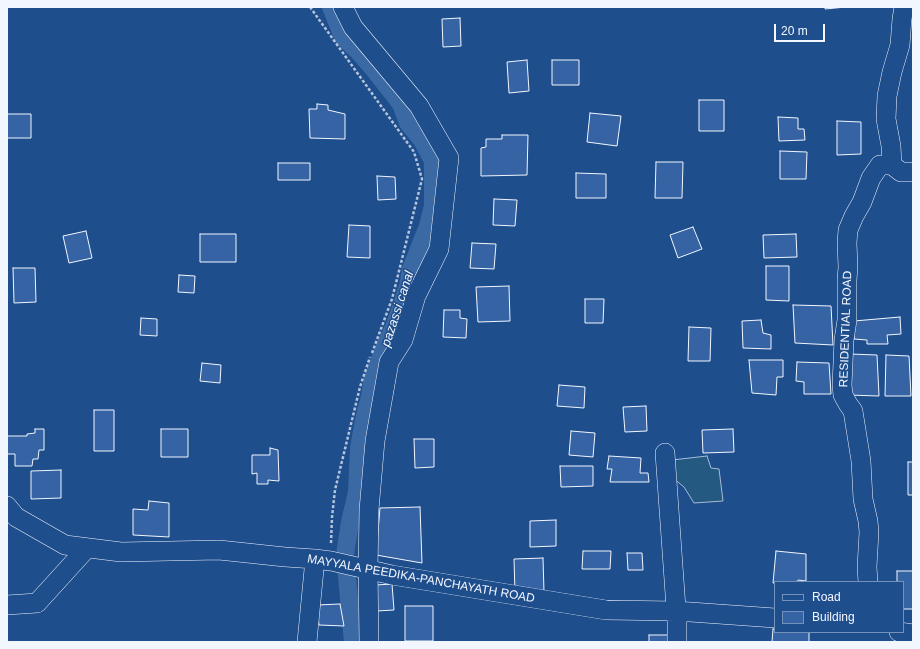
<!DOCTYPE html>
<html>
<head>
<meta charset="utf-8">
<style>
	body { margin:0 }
	#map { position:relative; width:920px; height:649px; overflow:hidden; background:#1f4e8c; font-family:Arial,sans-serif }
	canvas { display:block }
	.frame { position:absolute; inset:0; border:8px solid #f2f6ff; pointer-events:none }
	.legend { position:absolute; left:774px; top:581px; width:130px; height:52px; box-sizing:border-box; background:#1f4e8c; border:1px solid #7391ba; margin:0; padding:5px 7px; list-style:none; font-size:12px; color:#f2f6ff }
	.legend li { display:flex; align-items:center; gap:8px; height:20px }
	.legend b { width:20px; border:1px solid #7391ba }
	.scale { position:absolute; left:774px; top:24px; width:51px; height:18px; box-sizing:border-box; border:2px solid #f2f6ff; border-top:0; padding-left:5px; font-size:12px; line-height:14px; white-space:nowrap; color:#f2f6ff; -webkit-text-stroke:3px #1f4e8c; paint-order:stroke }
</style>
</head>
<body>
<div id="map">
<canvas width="920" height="649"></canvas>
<div class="frame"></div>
<ul class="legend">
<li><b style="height:5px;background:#1f4e8c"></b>Road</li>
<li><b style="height:11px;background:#3563a3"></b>Building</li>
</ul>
<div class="scale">20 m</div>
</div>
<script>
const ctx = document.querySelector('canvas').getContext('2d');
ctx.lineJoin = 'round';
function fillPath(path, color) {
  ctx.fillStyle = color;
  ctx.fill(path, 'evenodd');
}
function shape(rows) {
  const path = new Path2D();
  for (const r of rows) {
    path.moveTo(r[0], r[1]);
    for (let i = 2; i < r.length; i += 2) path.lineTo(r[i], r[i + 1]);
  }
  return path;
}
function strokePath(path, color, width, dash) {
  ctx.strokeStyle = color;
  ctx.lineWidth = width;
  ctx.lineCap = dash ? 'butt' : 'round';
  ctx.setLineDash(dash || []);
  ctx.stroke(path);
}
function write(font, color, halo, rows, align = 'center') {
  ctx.font = font + ' Arial,sans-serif';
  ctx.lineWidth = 3;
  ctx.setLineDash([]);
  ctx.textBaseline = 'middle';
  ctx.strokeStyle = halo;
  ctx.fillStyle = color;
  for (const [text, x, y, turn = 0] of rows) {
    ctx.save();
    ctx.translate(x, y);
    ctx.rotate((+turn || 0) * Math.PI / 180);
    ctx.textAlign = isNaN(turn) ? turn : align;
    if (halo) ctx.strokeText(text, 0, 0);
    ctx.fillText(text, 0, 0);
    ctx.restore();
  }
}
const green = shape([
	[707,456,711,468,719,469,723,501,694,503,684,487,667,473,672,460,707,456]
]);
fillPath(green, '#245a82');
strokePath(green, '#a8bbd7', 1);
strokePath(shape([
	[331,7,343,37,359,52,372,67,401,104,408,123,422,140,433,161,433,206,428,226,411,269,408,287,395,325,386,344,373,378,370,397,366,411,362,431,359,448,357,492,350,522,345,555,353,642]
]), '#3b69a3', 18);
const building = shape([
	[825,7,846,7,825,9,825,7],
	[460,18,461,46,443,47,442,19,460,18],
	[527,60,529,91,509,93,507,62,527,60],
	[552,60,579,60,579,85,552,85,552,60],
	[699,100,724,100,724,131,699,131,699,100],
	[317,104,328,105,328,110,345,114,345,139,310,138,309,109,317,109,317,104],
	[590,113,621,116,617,146,587,142,590,113],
	[7,114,31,114,31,138,7,138,7,114],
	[778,117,798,118,798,129,804,129,805,140,779,141,778,117],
	[837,121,861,122,861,154,837,155,837,121],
	[502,135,528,135,527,175,481,176,481,148,486,147,486,139,502,139,502,135],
	[780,151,807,152,806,179,780,179,780,151],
	[656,162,683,162,682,198,655,198,656,162],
	[278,163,310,163,310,180,278,180,278,163],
	[576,173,606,174,606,198,576,198,576,173],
	[377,176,395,177,396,199,378,200,377,176],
	[494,199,517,200,515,226,493,225,494,199],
	[349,225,370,226,370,258,347,257,349,225],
	[693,227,702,249,678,258,670,235,693,227],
	[86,231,92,258,69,263,63,236,86,231],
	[200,234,236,234,236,262,200,262,200,234],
	[796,234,797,257,764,258,763,235,796,234],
	[472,243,496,244,494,269,470,268,472,243],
	[766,266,789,266,789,301,766,300,766,266],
	[13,268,35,268,36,302,14,303,13,268],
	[179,275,195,276,194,293,178,292,179,275],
	[509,286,510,321,478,322,476,287,509,286],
	[585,299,604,299,603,323,585,323,585,299],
	[793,305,831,306,833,345,795,343,793,305],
	[444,310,460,310,460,318,467,319,466,338,443,337,444,310],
	[900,317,901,334,887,335,888,344,867,344,867,340,854,339,854,321,900,317],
	[141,318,157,319,157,336,140,335,141,318],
	[761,320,763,333,771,335,771,349,743,348,742,321,761,320],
	[689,327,711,328,710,361,688,361,689,327],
	[850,354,877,355,879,396,848,395,850,354],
	[886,355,909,356,911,396,885,396,886,355],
	[749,360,783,360,783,377,777,377,776,395,752,393,749,360],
	[797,362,829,363,831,394,804,394,804,382,796,381,797,362],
	[202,363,221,365,220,383,200,381,202,363],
	[559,385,585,387,584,408,557,406,559,385],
	[646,406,647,431,625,432,623,407,646,406],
	[94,410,114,410,114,451,94,451,94,410],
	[35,429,44,429,44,450,39,450,38,459,33,459,32,466,15,466,15,454,7,454,7,436,27,436,27,434,35,433,35,429],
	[161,429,188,429,188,457,161,457,161,429],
	[733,429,734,452,703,453,702,430,733,429],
	[571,431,595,433,593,457,569,455,571,431],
	[414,439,434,439,434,467,415,468,414,439],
	[270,448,278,450,279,481,268,480,268,484,257,484,257,473,252,474,252,455,270,455,270,448],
	[609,456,641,458,640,473,648,473,649,482,610,482,612,469,607,469,609,456],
	[908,462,913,462,913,495,908,495,908,462],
	[560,466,593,466,593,486,561,487,560,466],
	[61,470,61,498,31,499,31,471,61,470],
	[149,501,169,503,169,537,133,535,133,509,148,510,149,501],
	[420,507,422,563,376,555,380,508,420,507],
	[556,520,556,546,530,547,530,521,556,520],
	[583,551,611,551,610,569,582,569,583,551],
	[776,551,806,554,806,581,798,580,797,582,775,582,775,583,773,583,776,551],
	[627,553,642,553,643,570,628,570,627,553],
	[543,558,544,592,515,593,514,559,543,558],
	[897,571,913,571,913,609,903,609,903,582,897,582,897,571],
	[392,584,394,610,377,611,376,585,392,584],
	[340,604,344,626,319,625,317,605,340,604],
	[405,606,433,606,433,641,405,641,405,606],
	[773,629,775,629,775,632,809,632,809,642,772,642,773,629],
	[649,635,668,635,668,642,649,642,649,635]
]);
fillPath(building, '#3563a3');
strokePath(building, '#f2f6ff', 1);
const minor = shape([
	[343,7,353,27,419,106,449,158,439,249,416,296,403,340,389,362,375,441,369,510,368,570,369,642],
	[904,7,902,19,900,45,892,72,887,96,886,119,891,146,892,165,901,172,913,172],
	[665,453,677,622,677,642],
	[7,506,16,517,65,545,121,552,219,550,285,557,315,559,331,561,392,575,606,610,676,611,775,618],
	[868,582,867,567,869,532,868,521,863,499,861,461,853,411,848,404,843,395,842,385,844,340,847,320,847,280,848,267,847,243,848,230,854,216,862,202,871,178,880,165,892,165],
	[7,605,37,603,87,548],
	[899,632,913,634],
	[307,642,315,559]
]);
strokePath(minor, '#f2f6ff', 20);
strokePath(shape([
	[310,7,414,152,422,179,392,299,372,353],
	[331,543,332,517,335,490,360,387,370,357]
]), '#b3c4dc', 2.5, [3, 2]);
strokePath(minor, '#1f4e8c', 19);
write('12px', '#f2f6ff', '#1f4e8c', [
	["RESIDENTIAL ROAD",846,329,-88],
	["MAYYALA PEEDIKA-PANCHAYATH ROAD",421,579,10]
]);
write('italic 13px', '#f2f6ff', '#1f4e8c', [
	["pazassi canal",398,309,-72]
]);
</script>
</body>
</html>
